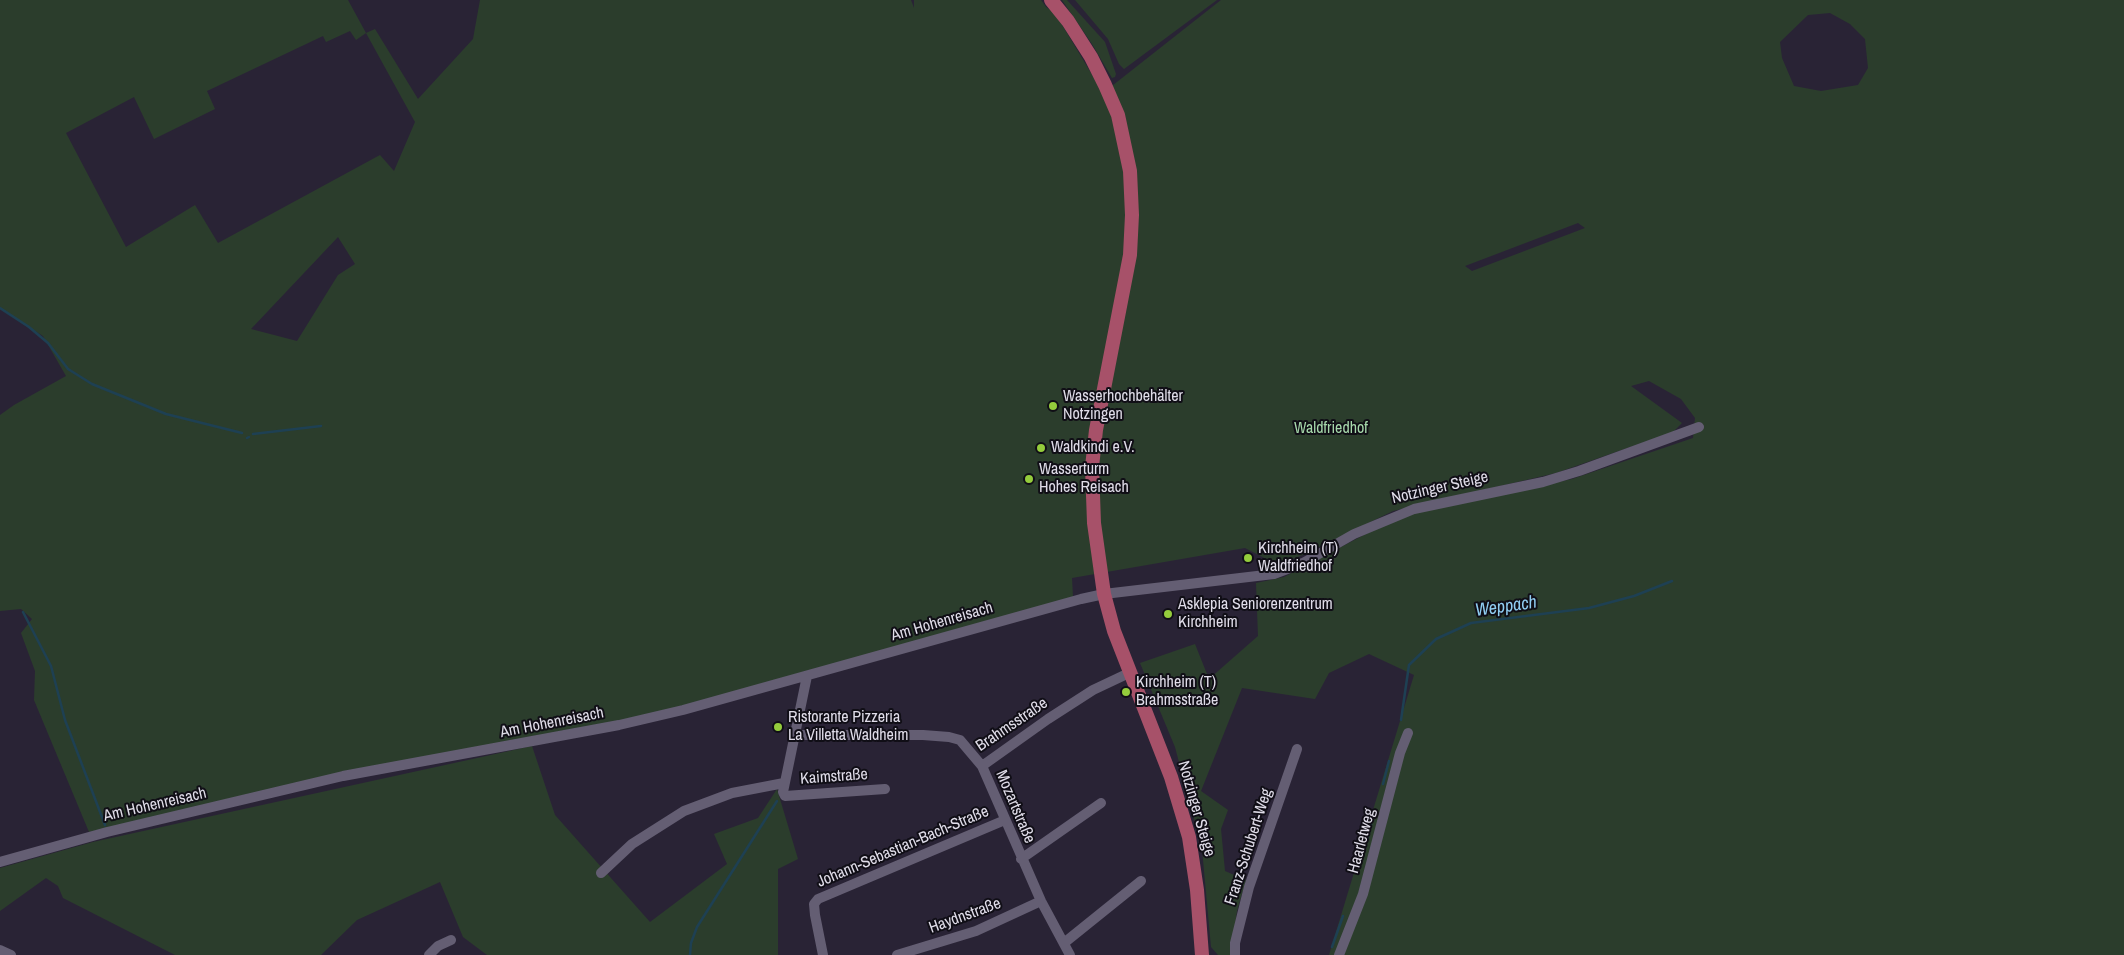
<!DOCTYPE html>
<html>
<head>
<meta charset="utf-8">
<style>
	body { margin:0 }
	canvas { display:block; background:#292335 }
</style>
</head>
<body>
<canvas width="2124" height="955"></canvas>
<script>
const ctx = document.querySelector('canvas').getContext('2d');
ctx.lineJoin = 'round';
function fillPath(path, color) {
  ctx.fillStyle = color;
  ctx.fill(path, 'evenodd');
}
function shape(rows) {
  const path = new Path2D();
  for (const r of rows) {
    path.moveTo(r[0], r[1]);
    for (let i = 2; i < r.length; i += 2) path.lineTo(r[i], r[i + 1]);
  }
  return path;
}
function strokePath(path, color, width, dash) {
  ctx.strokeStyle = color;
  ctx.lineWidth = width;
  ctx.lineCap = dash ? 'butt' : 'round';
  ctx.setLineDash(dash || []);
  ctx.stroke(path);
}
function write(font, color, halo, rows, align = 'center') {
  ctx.font = font + ' "Archivo Narrow",sans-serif';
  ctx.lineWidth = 4;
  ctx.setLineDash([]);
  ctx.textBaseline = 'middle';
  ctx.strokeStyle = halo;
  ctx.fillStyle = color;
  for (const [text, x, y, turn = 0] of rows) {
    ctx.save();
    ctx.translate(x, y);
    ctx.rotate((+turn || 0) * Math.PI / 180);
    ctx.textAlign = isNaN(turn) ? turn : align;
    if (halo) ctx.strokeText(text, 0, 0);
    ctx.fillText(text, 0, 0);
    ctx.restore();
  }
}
fillPath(shape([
	[0,0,348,0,366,33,375,29,418,99,473,39,480,0,911,0,914,8,914,0,1041,0,1046,7,1055,13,1103,93,1221,0,2124,0,2124,955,1329,955,1414,675,1369,654,1329,673,1315,699,1242,688,1201,791,1228,810,1221,829,1225,871,1246,880,1237,911,1231,955,1218,955,1211,947,1202,849,1175,747,1140,663,1195,644,1209,679,1258,636,1256,583,1284,577,1400,516,1572,479,1693,438,1695,418,1681,399,1649,381,1631,386,1682,423,1673,432,1556,473,1393,511,1305,554,1278,565,1245,548,1072,578,1073,597,685,709,89,832,34,700,35,671,21,633,32,619,21,609,0,611,0,415,14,405,66,376,43,336,0,309],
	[1830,13,1850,24,1865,39,1868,68,1858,85,1821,91,1794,86,1782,58,1780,42,1808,15],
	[350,31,356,40,366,33,415,122,394,171,380,155,218,243,195,205,126,247,66,133,134,97,154,139,215,109,207,91,323,36,326,42],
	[1578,223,1585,228,1472,271,1465,266],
	[338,237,355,264,338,275,297,341,251,329],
	[1062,0,1067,0,1105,42,1116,74,1115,77,1112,78,1092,44],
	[1075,0,1217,0,1124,69,1119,64,1108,39],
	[532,746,555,815,650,922,727,864,714,834,758,818,777,789,798,859,778,869,778,955,487,955,463,937,440,882,357,920,321,955,175,955,63,898,58,886,46,878,0,911,0,868,93,842]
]), '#2b3d2c');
strokePath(shape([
	[0,308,29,327,48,343,68,369,92,384,166,414,242,433],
	[253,434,321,426],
	[247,438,249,437],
	[23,612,51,666,65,720,105,825],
	[1401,720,1409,665,1436,639,1471,623,1589,608,1634,596,1672,581],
	[1383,784,1389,761],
	[1367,839,1371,825],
	[1332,947,1343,916],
	[690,955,691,943,697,927,777,801]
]), '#1e4053', 2.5);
strokePath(shape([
	[807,676,783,792,785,796,885,789],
	[794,735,923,735,949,737,960,740,982,766,1048,719,1093,690,1129,673],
	[982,766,1041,901,1070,955],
	[1021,859,1101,803],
	[0,862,107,832,343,776,619,725,683,710,1081,599,1104,594,1274,574,1303,563,1354,534,1414,509,1543,482,1579,471,1699,427],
	[601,873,632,844,684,811,732,793,784,783],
	[1064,943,1141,881],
	[0,950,11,955],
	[429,955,438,946,451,940],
	[823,955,815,915,814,904,818,899,1005,820],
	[897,955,976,931,1041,901],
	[1235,955,1235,943,1249,887,1297,749],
	[1339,955,1363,894,1400,753,1408,733]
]), '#645e73', 10);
strokePath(shape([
	[1051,0,1068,21,1091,57,1105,85,1118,115,1130,171,1132,215,1130,255,1096,430,1092,467,1094,523,1104,594,1114,631,1171,777,1189,837,1197,890,1202,955]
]), '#a75169', 14);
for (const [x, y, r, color] of [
	[1053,406,5,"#94cc3c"],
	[1041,448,5,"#94cc3c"],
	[1029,479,5,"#94cc3c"],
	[1248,558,5,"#94cc3c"],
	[1168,614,5,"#94cc3c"],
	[1126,692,5,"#94cc3c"],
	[778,727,5,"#94cc3c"]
]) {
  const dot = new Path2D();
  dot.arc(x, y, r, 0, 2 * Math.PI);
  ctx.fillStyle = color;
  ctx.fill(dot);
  strokePath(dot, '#100e16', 2);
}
write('16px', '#e0dde9', '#100e16', [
	["Wasserhochbehälter",1063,397],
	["Notzingen",1063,415],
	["Waldkindi e.V.",1051,448],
	["Wasserturm",1039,470],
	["Hohes Reisach",1039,488],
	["Kirchheim (T)",1258,549],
	["Waldfriedhof",1258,567],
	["Asklepia Seniorenzentrum",1178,605],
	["Kirchheim",1178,623],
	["Kirchheim (T)",1136,683],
	["Brahmsstraße",1136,701],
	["Ristorante Pizzeria",788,718],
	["La Villetta Waldheim",788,736]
], 'left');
write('16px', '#a6d8ab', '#100e16', [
	["Waldfriedhof",1331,429]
]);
write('16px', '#e0dde9', '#100e16', [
	["Notzinger Steige",1440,488,-13],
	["Am Hohenreisach",942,622,-16],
	["Am Hohenreisach",552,723,-11],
	["Brahmsstraße",1012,725,-34],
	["Kaimstraße",834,777,-4],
	["Am Hohenreisach",155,805,-13],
	["Mozartstraße",1015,807,67],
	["Notzinger Steige",1196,809,74],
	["Haarletweg",1362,841,-75],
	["Johann-Sebastian-Bach-Straße",903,847,-23],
	["Franz-Schubert-Weg",1249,847,-72],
	["Haydnstraße",965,916,-20]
]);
write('italic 18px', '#90cdf2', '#100e16', [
	["Weppach",1506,607,-8]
]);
</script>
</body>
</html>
